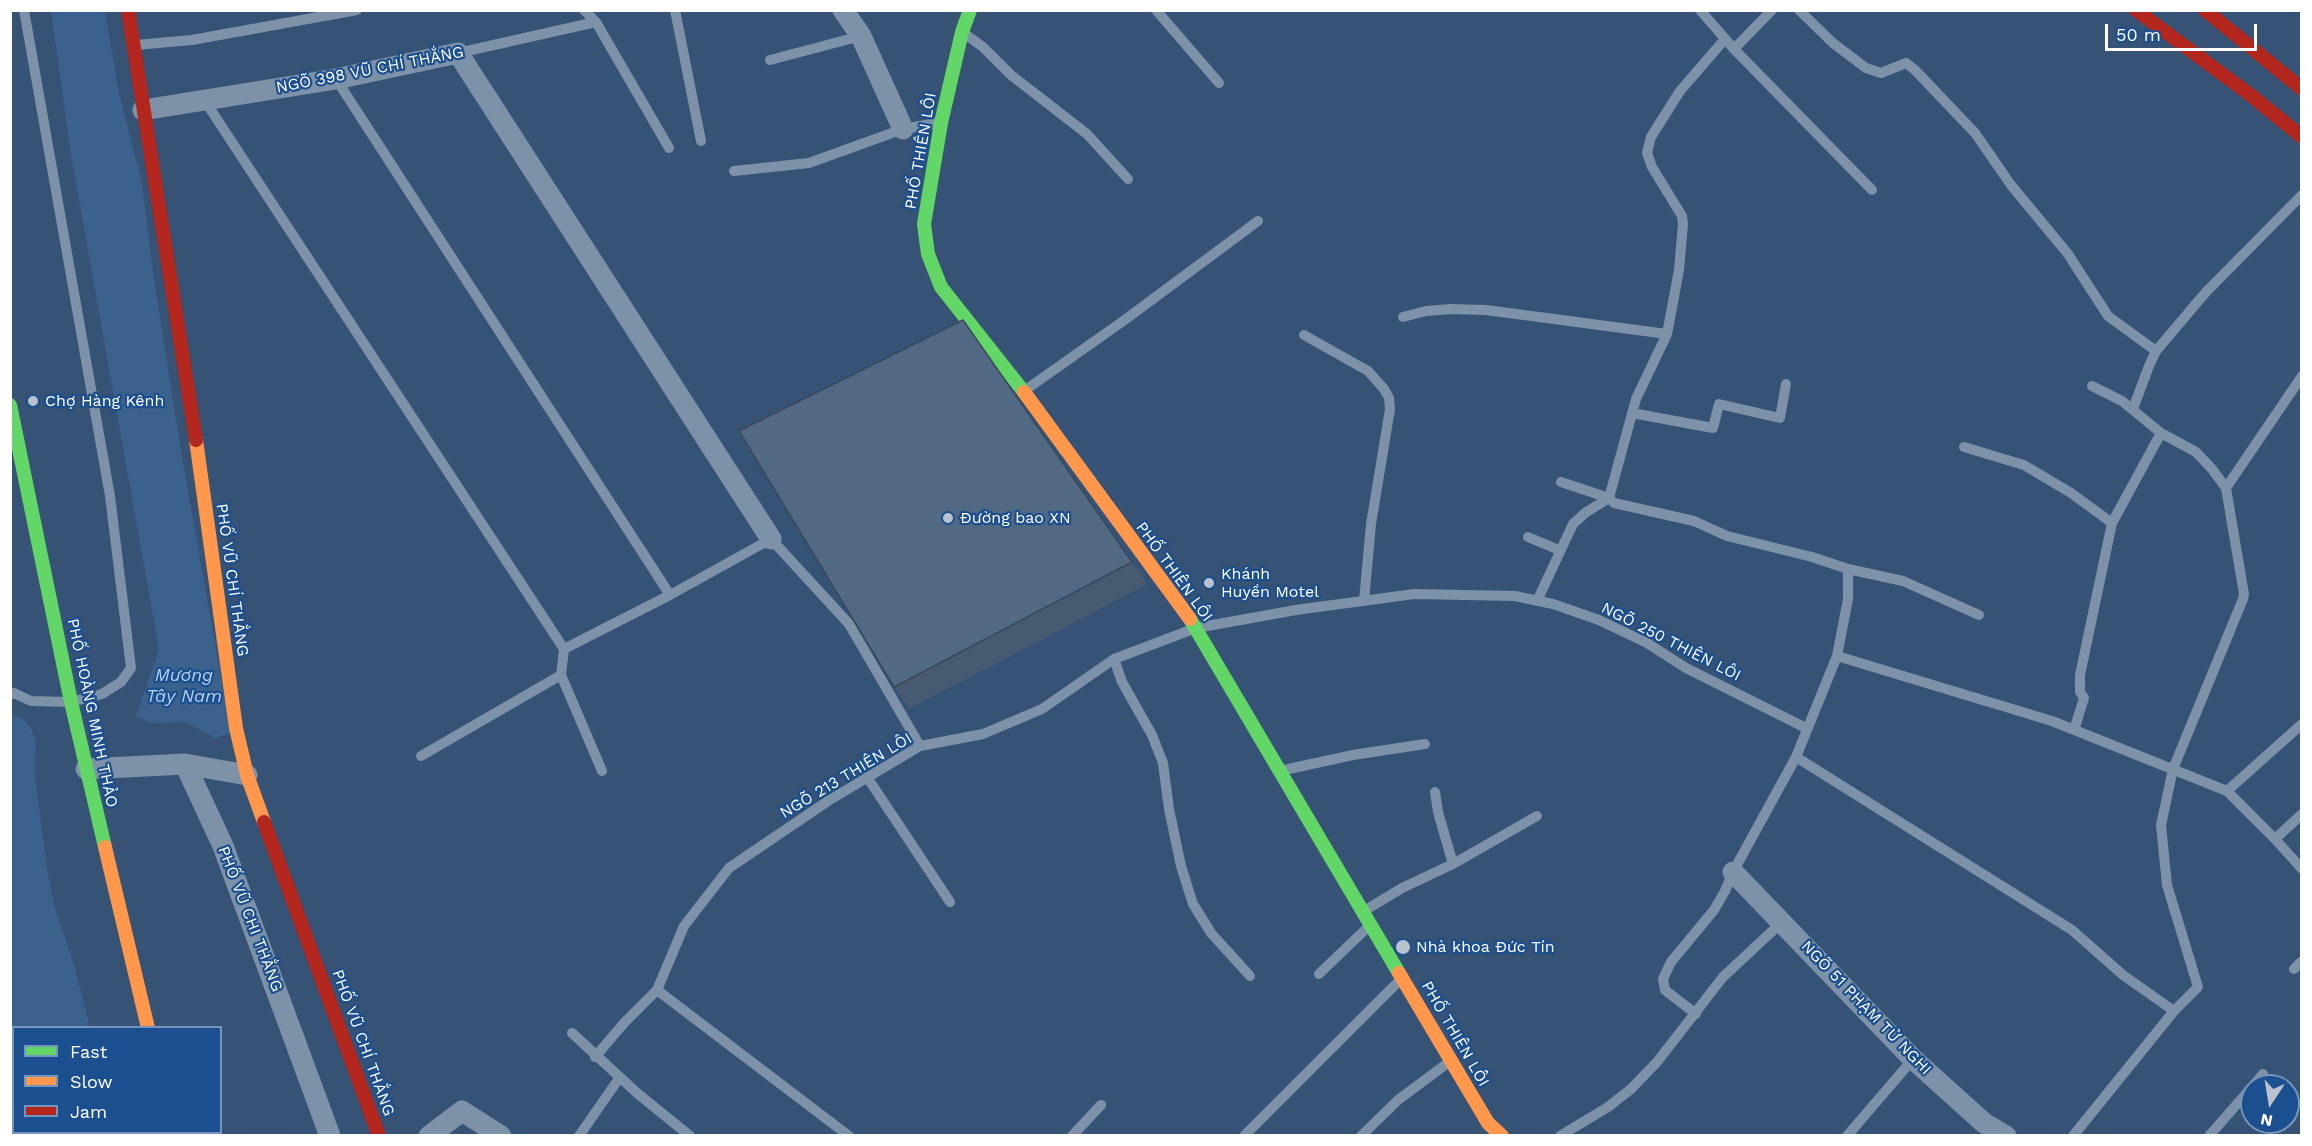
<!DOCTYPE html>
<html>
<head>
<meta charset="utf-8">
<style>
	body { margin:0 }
	#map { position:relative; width:2312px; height:1146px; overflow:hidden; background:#365274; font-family:"Work Sans",sans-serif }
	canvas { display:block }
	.frame { position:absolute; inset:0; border:12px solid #fff; pointer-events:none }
	.legend { position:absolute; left:12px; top:1026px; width:210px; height:108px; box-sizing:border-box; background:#1b4f8f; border:2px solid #7695bc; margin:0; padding:8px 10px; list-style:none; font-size:18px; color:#fff }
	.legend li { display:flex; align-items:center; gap:12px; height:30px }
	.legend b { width:30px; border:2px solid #7695bc }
	.north { position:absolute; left:2240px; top:1074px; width:60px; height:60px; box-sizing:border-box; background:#1b4f8f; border:2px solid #7695bc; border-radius:50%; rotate:192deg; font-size:16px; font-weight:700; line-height:24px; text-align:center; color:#fff }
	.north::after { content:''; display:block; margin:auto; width:21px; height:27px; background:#b9c2ce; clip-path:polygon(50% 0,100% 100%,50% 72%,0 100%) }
	.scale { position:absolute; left:2105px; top:24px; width:152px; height:27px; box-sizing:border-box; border:3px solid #fff; border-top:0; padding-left:8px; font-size:18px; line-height:21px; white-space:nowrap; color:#fff; -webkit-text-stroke:4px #1b4f8f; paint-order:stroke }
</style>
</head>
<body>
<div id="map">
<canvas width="2312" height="1146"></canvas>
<div class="frame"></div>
<ul class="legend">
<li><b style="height:8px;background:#63d668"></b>Fast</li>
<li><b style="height:8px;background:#ff974d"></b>Slow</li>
<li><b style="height:8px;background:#b3261e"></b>Jam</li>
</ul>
<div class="north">N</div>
<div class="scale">50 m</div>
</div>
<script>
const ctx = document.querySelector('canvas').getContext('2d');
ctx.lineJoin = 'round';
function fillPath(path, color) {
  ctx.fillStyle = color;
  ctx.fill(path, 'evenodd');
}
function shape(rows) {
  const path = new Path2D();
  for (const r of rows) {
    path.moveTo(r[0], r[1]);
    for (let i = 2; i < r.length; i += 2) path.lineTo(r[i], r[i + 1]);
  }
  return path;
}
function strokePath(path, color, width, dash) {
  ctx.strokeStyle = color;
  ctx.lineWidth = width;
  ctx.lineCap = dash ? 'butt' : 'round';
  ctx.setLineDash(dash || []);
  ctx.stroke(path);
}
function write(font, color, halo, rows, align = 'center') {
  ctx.font = font + ' "Work Sans",sans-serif';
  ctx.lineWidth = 4.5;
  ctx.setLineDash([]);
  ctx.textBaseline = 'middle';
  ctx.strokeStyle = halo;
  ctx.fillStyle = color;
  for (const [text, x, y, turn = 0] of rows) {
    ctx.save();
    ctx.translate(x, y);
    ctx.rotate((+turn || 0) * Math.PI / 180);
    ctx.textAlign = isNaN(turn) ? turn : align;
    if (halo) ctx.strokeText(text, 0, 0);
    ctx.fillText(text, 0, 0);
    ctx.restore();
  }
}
fillPath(shape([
	[51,11,105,11,119,93,142,183,154,279,183,463,231,733,215,738,186,722,151,723,136,716,159,650,70,149],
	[11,715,22,718,31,728,36,743,35,777,48,874,55,909,72,958,90,1027,14,1028,14,1132,120,1132,120,1135,11,1135]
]), '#3b618d');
strokePath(shape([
	[584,10,596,22,669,148],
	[675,10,701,141],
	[1156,10,1219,83],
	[1700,10,1734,49,1872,190],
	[1799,10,1833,43,1866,68,1881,73,1906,63,1915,70,1975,133,2011,185,2068,254,2108,316,2156,351],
	[965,34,983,47,1011,75,1087,134,1128,179],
	[1725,39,1680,91,1651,137,1647,153,1652,167,1682,216,1683,224,1679,270,1667,334,1636,399,1609,498,1614,503,1694,521,1727,536,1812,557,1848,569,1848,599,1837,656],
	[136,45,192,40,357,10],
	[1734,49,1772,10],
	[458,53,596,22],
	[770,60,861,36],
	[336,79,670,595],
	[205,101,564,649,561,675,602,771],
	[734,171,809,163,903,129,937,123],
	[1403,317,1426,311,1450,309,1486,310,1667,334],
	[1304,335,1368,371,1384,389,1389,398,1390,409,1371,524,1364,601],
	[1024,391,1126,319,1258,221],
	[2133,409,2149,366,2156,351,2206,292,2302,195],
	[1632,413,1713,428,1719,404,1780,418,1786,384],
	[1964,447,2024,465,2071,493,2112,523],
	[1561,482,1609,498],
	[2226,488,2302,376],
	[1528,537,1559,550],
	[1848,569,1903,581,1979,615],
	[1537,601,1573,524,1585,513,1609,498],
	[564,649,670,595,771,539,849,624,920,746],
	[1114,659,1122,682,1152,735,1163,763,1169,809,1181,866,1193,904,1211,933,1250,976],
	[10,695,14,693,31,701,71,702,102,694,121,682,131,668,110,496,24,10],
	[2074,730,2084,698,2080,692,2080,675,2112,523,2161,433],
	[421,756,561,675],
	[1796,757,2072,930,2123,975,2174,1011],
	[1284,770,1353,755,1425,744],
	[867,777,950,902],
	[2227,791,2302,724],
	[1435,792,1438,812,1453,864],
	[2275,839,2302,869],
	[1364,911,1402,888,1453,864,1537,816],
	[2294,969,2302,961],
	[1319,974,1369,926],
	[657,990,849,1136],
	[1696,1014,1665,990,1663,979,1671,962,1714,910,1725,891,1733,872,1796,757,1837,656,2052,721,2227,791,2275,839,2302,814],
	[572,1033,637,1093,690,1136],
	[595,1057,624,1023,657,990,684,926,729,868,828,801,920,746,983,734,1042,709,1114,659,1196,628,1296,610,1414,594,1515,596,1553,604,1599,620,1647,643,1686,668,1806,728],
	[2253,1086,2263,1074],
	[579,1136,620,1077],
	[1072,1136,1101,1105],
	[1244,1136,1401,979],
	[1361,1136,1398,1100,1449,1062],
	[1560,1136,1608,1107,1631,1089,1657,1062,1723,977,1782,922],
	[1847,1136,1913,1059],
	[2073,1136,2174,1011,2198,987,2167,885,2161,825,2173,769,2243,599,2244,594,2226,488,2212,469,2196,452,2161,433,2122,401,2092,386],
	[2209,1136,2252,1087]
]), '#7d92a8', 10);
strokePath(shape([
	[843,10,861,36,903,129],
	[143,110,336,79,458,53,771,539],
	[185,764,223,846,330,1136],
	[86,769,185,764,247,775],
	[1733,872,1913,1059,1984,1123,2006,1136],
	[132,1134,133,1136],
	[429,1136,462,1111,501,1136]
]), '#7d92a8', 21);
strokePath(shape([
	[970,10,962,32,941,123,924,224,928,254,941,287,1024,392],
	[10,405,71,702,105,847],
	[1190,619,1399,973],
	[173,1132,174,1136]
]), '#63d668', 14);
strokePath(shape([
	[1024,392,1190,619],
	[196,440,236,728,247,775,264,822],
	[105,847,148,1028],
	[1399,973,1488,1123,1502,1136]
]), '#ff974d', 14);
strokePath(shape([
	[128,10,196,440],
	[2136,10,2253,97,2302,137],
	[2205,10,2302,89],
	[264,822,379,1136]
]), '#b3261e', 14);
fillPath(shape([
	[963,320,1148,584,909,709,894,687]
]), '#475a72');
const building = shape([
	[963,320,1132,562,894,687,739,431,963,320]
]);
fillPath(building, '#526984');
strokePath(building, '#394a5c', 1.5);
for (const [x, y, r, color] of [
	[33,401,6,"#b9c2ce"],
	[948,518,6,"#b9c2ce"],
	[1209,583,6,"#b9c2ce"],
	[1403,947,8,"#b9c2ce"]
]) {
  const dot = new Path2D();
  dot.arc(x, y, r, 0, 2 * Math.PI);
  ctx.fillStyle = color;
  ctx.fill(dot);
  strokePath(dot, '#1b4f8f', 2);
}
write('16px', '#fff', '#1b4f8f', [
	["NGÕ 398 VŨ CHÍ THẮNG",370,70,-11],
	["PHỐ THIÊN LÔI",921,151,-80],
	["PHỐ THIÊN LÔI",1174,572,54],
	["PHỐ VŨ CHÍ THẮNG",232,580,82],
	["NGÕ 250 THIÊN LÔI",1671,642,27],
	["PHỐ HOÀNG MINH THẢO",92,713,78],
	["NGÕ 213 THIÊN LÔI",846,776,-31],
	["PHỐ VŨ CHI THẮNG",250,919,69],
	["NGÕ 51 PHẠM TỬ NGHI",1866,1008,46],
	["PHỐ THIÊN LÔI",1455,1034,60],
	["PHỐ VŨ CHÍ THẮNG",363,1043,70]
]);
write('16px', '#fff', '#1b4f8f', [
	["Chợ Hàng Kênh",45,401],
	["Đường bao XN",960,518],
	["Khánh",1221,574],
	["Huyền Motel",1221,592],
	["Nhà khoa Đức Tín",1416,947]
], 'left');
write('italic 18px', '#b5d3f5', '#1b4f8f', [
	["Mương",184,676],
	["Tây Nam",184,697]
]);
</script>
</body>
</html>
